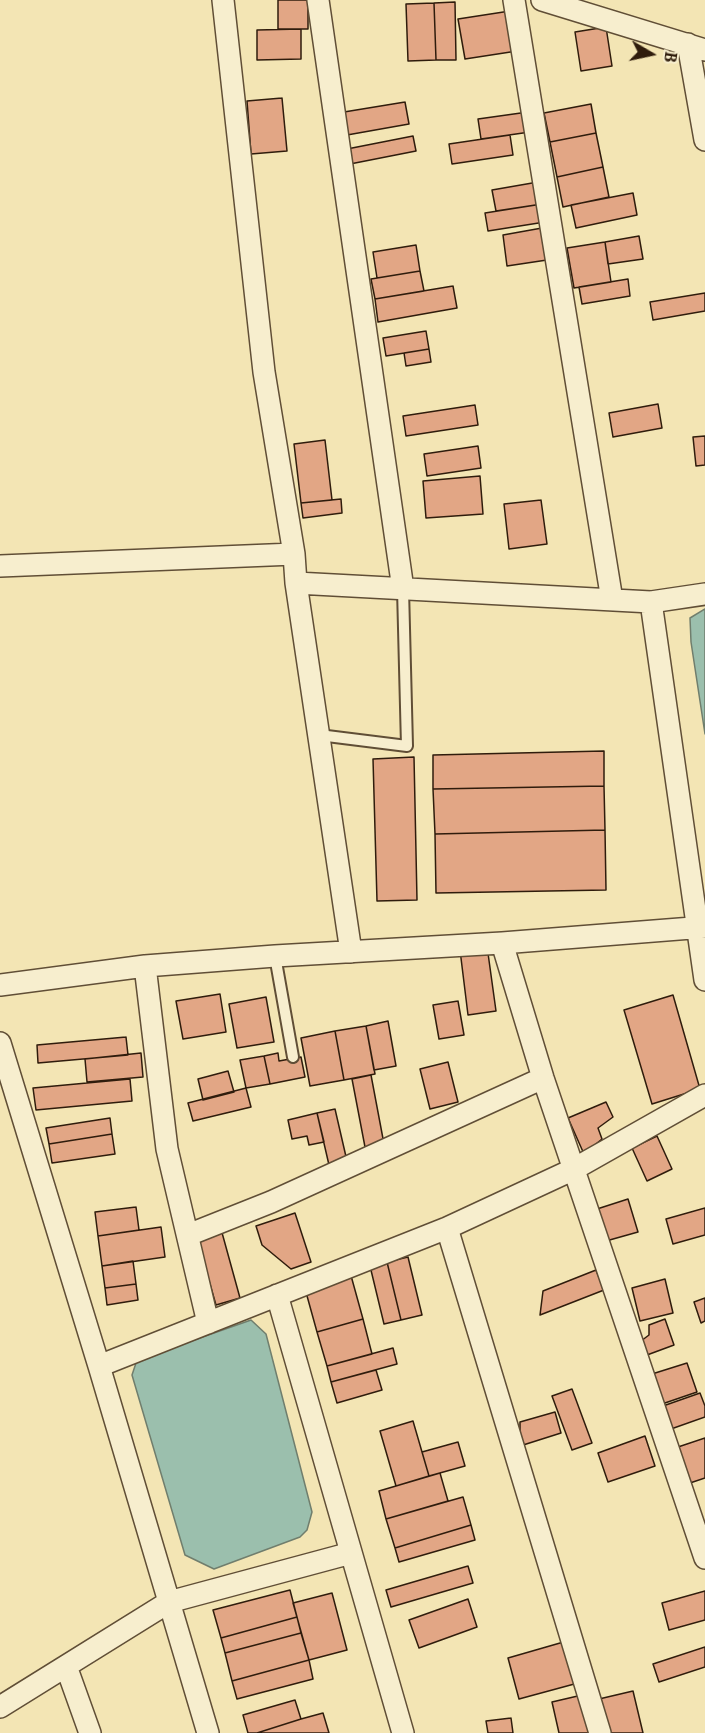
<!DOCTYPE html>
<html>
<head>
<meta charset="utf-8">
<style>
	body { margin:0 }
	#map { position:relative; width:705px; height:1733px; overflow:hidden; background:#f3e5b4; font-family:Vollkorn,serif }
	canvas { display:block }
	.north { position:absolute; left:621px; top:24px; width:60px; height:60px; -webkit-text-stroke:4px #f7eece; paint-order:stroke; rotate:99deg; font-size:16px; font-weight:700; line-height:24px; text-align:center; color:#2f1c0c }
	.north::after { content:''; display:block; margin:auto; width:21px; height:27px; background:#2f1c0c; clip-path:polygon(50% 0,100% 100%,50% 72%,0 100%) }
</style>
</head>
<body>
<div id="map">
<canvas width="705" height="1733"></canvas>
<div class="north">B</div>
</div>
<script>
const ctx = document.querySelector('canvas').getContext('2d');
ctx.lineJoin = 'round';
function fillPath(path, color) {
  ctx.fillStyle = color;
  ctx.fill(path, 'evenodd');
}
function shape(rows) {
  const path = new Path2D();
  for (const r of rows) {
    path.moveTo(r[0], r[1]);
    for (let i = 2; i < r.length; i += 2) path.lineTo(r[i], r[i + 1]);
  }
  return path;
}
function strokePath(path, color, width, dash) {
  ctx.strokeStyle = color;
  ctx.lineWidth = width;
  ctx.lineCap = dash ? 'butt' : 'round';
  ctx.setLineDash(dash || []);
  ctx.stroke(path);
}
const water = shape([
	[705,609,705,734,691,642,690,618,705,609],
	[251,1320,266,1334,312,1512,307,1530,300,1537,214,1569,185,1555,132,1375,137,1360,251,1320]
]);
fillPath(water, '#9bbfad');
strokePath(water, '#707e6d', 1.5);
const building = shape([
	[278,0,308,0,308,29,278,29,278,0],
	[455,2,456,60,436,60,434,3,455,2],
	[434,3,436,60,408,61,406,4,434,3],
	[510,11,517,51,465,59,458,19,510,11],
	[606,27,612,66,581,71,575,32,606,27],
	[301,29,301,59,257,60,257,30,301,29],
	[282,98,287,151,251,154,247,101,282,98],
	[405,102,409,124,347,135,344,112,405,102],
	[591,104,596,133,550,142,544,113,591,104],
	[528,112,530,132,481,139,478,119,528,112],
	[596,133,603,167,557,177,550,142,596,133],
	[510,135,513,155,452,164,449,144,510,135],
	[413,136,416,151,350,164,347,149,413,136],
	[603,167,609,197,563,207,557,177,603,167],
	[538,182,542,204,496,211,492,190,538,182],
	[633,193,637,215,576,228,571,205,633,193],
	[542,204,545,222,488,231,485,213,542,204],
	[542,228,547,260,507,266,503,235,542,228],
	[639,236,643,259,608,264,605,242,639,236],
	[605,242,611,282,574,288,567,248,605,242],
	[416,245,420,271,377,278,373,252,416,245],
	[420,271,424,291,375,299,371,279,420,271],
	[628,279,630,296,582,304,579,287,628,279],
	[453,286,457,308,378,322,375,299,453,286],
	[705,293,705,311,653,320,650,302,705,293],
	[426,331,429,349,386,356,383,338,426,331],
	[429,349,431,362,406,366,404,353,429,349],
	[658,404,662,428,613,437,609,413,658,404],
	[475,405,478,425,406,436,403,416,475,405],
	[705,436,705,465,696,466,693,437,705,436],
	[325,440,332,500,301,503,294,444,325,440],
	[478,446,481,468,427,476,424,454,478,446],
	[480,476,483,514,426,518,423,481,480,476],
	[341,499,342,513,303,518,301,503,341,499],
	[541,500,547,544,509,549,504,504,541,500],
	[604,751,604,786,433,789,433,755,604,751],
	[414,757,417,900,377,901,373,759,414,757],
	[604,786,605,830,435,834,433,789,604,786],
	[605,830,606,890,436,893,435,834,605,830],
	[487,946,496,1011,468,1015,460,950,487,946],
	[220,994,226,1032,183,1039,176,1001,220,994],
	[673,995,700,1089,652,1104,624,1010,673,995],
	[266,997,274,1042,237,1048,229,1004,266,997],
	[458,1001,464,1035,439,1039,433,1005,458,1001],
	[388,1021,396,1066,374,1070,366,1026,388,1021],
	[366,1026,375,1074,344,1080,335,1031,366,1026],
	[335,1031,344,1080,310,1086,301,1038,335,1031],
	[126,1037,128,1055,38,1063,37,1045,126,1037],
	[141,1053,143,1077,87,1082,85,1059,141,1053],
	[278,1053,279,1061,301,1057,305,1077,270,1084,264,1056,278,1053],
	[264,1056,270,1084,246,1088,240,1060,264,1056],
	[448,1062,458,1102,430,1109,420,1069,448,1062],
	[228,1071,234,1092,203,1100,198,1079,228,1071],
	[371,1075,384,1144,365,1147,352,1079,371,1075],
	[130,1079,132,1101,36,1110,33,1088,130,1079],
	[246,1088,251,1107,193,1121,188,1103,246,1088],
	[606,1102,613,1117,598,1128,602,1139,584,1154,568,1118,606,1102],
	[335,1109,347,1161,329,1165,317,1113,335,1109],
	[317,1113,324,1142,309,1145,307,1136,292,1139,288,1120,317,1113],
	[110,1118,112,1134,49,1144,46,1128,110,1118],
	[112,1134,115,1154,52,1163,49,1144,112,1134],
	[657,1136,672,1169,647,1181,632,1148,657,1136],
	[628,1199,638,1232,606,1241,597,1209,628,1199],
	[136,1207,139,1230,98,1236,95,1212,136,1207],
	[705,1208,705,1235,673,1244,666,1219,705,1208],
	[295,1213,311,1262,291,1269,262,1245,256,1226,295,1213],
	[161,1227,165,1257,102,1266,98,1236,161,1227],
	[221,1229,240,1298,216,1305,196,1236,221,1229],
	[408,1257,422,1315,401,1320,387,1262,408,1257],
	[133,1261,136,1284,105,1288,102,1266,133,1261],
	[387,1262,401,1320,384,1324,370,1266,387,1262],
	[596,1270,604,1290,540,1315,543,1291,596,1270],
	[350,1272,363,1319,317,1332,304,1285,350,1272],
	[665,1279,673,1313,640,1321,632,1288,665,1279],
	[136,1284,138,1300,107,1305,105,1288,136,1284],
	[705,1298,705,1321,701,1323,694,1302,705,1298],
	[363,1319,372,1354,327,1366,317,1332,363,1319],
	[665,1319,674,1345,647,1355,641,1341,649,1335,649,1325,665,1319],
	[393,1348,397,1364,331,1382,327,1366,393,1348],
	[687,1363,697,1392,662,1404,652,1374,687,1363],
	[376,1370,382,1390,337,1403,331,1382,376,1370],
	[572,1389,592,1443,572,1450,552,1396,572,1389],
	[700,1393,705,1406,705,1417,671,1429,663,1406,700,1393],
	[555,1412,561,1433,520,1446,520,1422,555,1412],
	[413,1421,429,1476,396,1486,380,1431,413,1421],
	[645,1436,655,1466,608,1482,598,1453,645,1436],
	[705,1438,705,1478,690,1483,678,1447,705,1438],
	[458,1442,465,1466,429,1476,422,1452,458,1442],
	[440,1473,448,1501,386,1519,379,1491,440,1473],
	[463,1497,471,1525,395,1548,386,1519,463,1497],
	[471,1525,475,1540,399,1562,395,1548,471,1525],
	[468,1566,473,1583,391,1607,386,1590,468,1566],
	[290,1590,297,1617,221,1638,213,1610,290,1590],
	[705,1591,705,1620,669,1630,662,1603,705,1591],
	[332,1593,347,1650,309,1660,293,1603,332,1593],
	[468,1599,477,1627,419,1648,409,1620,468,1599],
	[297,1617,301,1633,225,1653,221,1638,297,1617],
	[301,1633,309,1660,232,1681,225,1653,301,1633],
	[567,1641,578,1683,519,1699,508,1658,567,1641],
	[705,1647,705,1667,659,1682,653,1664,705,1647],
	[309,1660,313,1679,237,1699,232,1681,309,1660],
	[633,1691,643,1733,607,1733,599,1699,633,1691],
	[582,1695,591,1733,559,1733,552,1702,582,1695],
	[295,1700,301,1719,257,1733,248,1733,243,1715,295,1700],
	[323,1713,329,1733,257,1733,301,1719,323,1713],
	[511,1718,513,1733,488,1733,486,1721,511,1718]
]);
fillPath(building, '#e2a685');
strokePath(building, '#2f1c0c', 1.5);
const service = shape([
	[319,735,407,746,403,589],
	[275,956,293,1057]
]);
const minor = shape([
	[223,0,264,372,294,554,296,583,351,952],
	[318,0,403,589],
	[514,0,612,600],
	[542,0,705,50],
	[688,44,705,140],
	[0,566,294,554],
	[296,583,651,602,705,594],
	[651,602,705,980],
	[502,943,543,1078,705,1558],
	[145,966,167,1149,208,1323],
	[0,985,145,966,275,956,502,943,705,927],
	[0,1043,99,1366,208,1733],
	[447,1228,600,1733],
	[188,1235,271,1202,543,1078],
	[277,1295,403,1733],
	[99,1366,447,1228,574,1169,705,1095],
	[66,1666,90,1733],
	[0,1707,169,1602,351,1553]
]);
strokePath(service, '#604e36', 14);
strokePath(minor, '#604e36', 24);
strokePath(service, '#f7eece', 10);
strokePath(minor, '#f7eece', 21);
</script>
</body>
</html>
